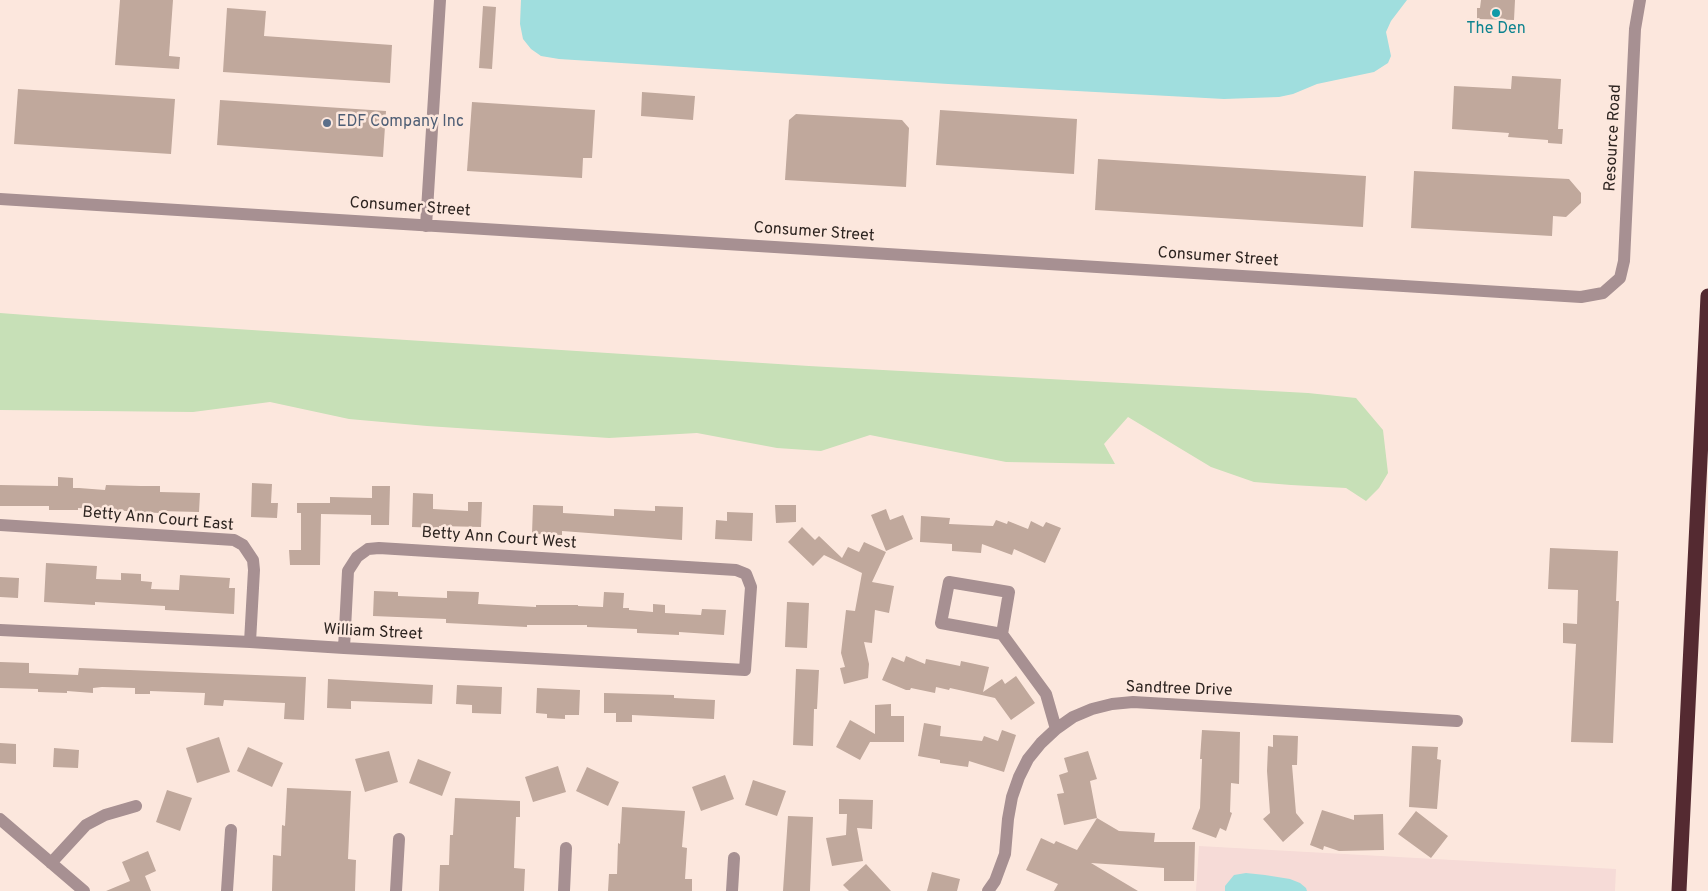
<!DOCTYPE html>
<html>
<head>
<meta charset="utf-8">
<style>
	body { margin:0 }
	canvas { display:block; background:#fce7dd }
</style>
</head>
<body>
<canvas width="1708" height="891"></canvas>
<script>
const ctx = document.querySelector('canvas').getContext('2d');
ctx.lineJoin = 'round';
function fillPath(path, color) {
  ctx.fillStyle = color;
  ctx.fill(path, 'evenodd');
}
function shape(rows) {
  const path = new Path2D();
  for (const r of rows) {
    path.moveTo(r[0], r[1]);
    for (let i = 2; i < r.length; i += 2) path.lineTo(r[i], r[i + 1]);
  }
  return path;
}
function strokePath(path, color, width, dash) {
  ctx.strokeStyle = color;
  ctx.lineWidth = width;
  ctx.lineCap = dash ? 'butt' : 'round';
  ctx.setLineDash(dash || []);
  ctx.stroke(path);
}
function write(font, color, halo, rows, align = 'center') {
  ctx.font = font + ' Overpass,sans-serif';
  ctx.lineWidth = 5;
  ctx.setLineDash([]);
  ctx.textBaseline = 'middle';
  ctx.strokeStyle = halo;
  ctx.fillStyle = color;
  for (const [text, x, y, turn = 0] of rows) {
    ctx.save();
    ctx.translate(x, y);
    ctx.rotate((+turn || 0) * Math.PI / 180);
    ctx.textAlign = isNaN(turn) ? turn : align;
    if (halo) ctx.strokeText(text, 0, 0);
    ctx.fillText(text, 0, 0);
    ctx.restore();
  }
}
fillPath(shape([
	[1199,846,1616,869,1615,891,1196,891]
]), '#f6dbd7');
fillPath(shape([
	[0,313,66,318,809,366,1308,393,1356,398,1383,430,1388,473,1379,488,1366,501,1346,488,1291,485,1254,482,1211,467,1128,417,1104,444,1115,464,1006,462,870,435,821,451,777,448,697,433,609,438,427,426,349,419,270,402,193,412,0,410]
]), '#c7e0b7');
fillPath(shape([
	[521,0,1407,0,1391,21,1386,32,1391,56,1388,63,1374,72,1317,84,1293,94,1279,97,1224,99,948,84,559,59,541,56,531,49,523,39,520,24],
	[1246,873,1265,875,1290,879,1300,883,1306,888,1307,891,1225,891,1225,886,1234,875]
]), '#a0dede');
fillPath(shape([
	[120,0,173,0,169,56,180,57,179,69,115,65],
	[1481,0,1515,0,1514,20,1477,19,1477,8,1480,8],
	[483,6,496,7,492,69,479,68],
	[227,8,266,11,264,36,392,45,390,83,223,72],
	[1512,76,1561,79,1558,129,1563,129,1562,144,1548,143,1548,140,1508,137,1509,133,1452,129,1454,86,1511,89],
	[18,89,175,99,171,154,14,144],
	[642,92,695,96,693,120,641,116],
	[220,100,386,111,383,157,217,145],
	[472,102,595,110,592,158,583,158,582,178,467,171],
	[940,110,1077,119,1074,174,936,165],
	[796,114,902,120,909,128,906,187,785,180,789,120],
	[1098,159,1366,176,1363,227,1095,210],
	[1414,171,1569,179,1581,193,1581,203,1566,217,1553,216,1552,236,1411,228],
	[58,477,73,478,73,488,79,488,105,490,106,485,141,486,160,486,160,492,200,493,199,512,159,511,159,513,78,508,78,510,49,510,49,506,0,506,0,485,58,486],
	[252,483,272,484,271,503,278,503,277,518,251,517],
	[372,486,390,486,389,525,371,525,371,515,321,514,320,565,290,565,289,550,301,550,301,513,297,513,297,503,330,503,330,497,372,498],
	[413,493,433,494,433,509,468,511,468,502,482,502,481,527,439,526,439,528,412,527],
	[533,505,563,506,563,513,614,516,614,509,655,511,655,506,683,507,682,540,562,531,562,535,532,534],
	[775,505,796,505,796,522,776,523],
	[886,509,890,520,903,515,913,539,886,551,871,515],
	[727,512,753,513,752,541,715,539,716,520,727,521],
	[921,516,950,518,949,524,993,526,996,520,1007,524,1008,521,1028,529,1031,521,1043,527,1046,522,1061,528,1045,563,1014,549,1012,555,982,544,981,553,952,551,952,544,920,542],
	[802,527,815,540,819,536,842,558,848,547,859,552,864,542,886,552,872,582,894,586,889,613,875,610,872,643,864,642,869,664,868,678,844,684,840,668,845,667,841,653,846,610,855,611,862,573,824,555,813,566,788,542],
	[1550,548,1618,551,1616,601,1619,601,1613,743,1571,742,1576,644,1563,643,1563,623,1577,624,1578,590,1548,589],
	[46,563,97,566,96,579,121,580,121,573,141,574,141,581,152,582,151,589,179,590,180,575,230,578,229,588,235,588,234,614,165,610,165,606,95,602,95,605,44,602],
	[0,577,19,578,18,598,0,597],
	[374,591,398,592,398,596,447,598,447,591,479,592,478,604,536,607,536,605,578,605,578,606,603,607,604,592,624,593,623,608,629,608,629,610,653,612,653,604,665,605,665,613,701,615,702,609,726,610,724,635,679,632,679,635,637,633,637,629,587,627,587,625,527,625,527,627,486,625,446,623,446,619,373,616],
	[787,602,809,603,807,648,785,647],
	[906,656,925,664,926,659,960,666,961,661,989,667,983,692,1002,679,1005,684,1016,676,1035,703,1011,720,995,698,950,688,949,690,936,687,935,693,911,688,910,690,906,690,882,680,892,657,904,662],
	[0,662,29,663,29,673,78,675,79,668,306,677,304,720,284,719,285,703,224,700,223,706,204,705,205,693,150,691,150,694,135,694,135,688,102,687,93,688,93,693,67,691,67,693,38,692,38,689,0,688],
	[796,669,819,670,817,709,814,709,813,746,793,745],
	[328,679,433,685,432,704,351,701,351,709,327,708],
	[457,685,502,687,501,714,472,713,472,705,456,704],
	[537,688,580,690,579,715,565,715,565,719,547,718,547,714,536,713],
	[604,693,674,695,674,698,715,700,714,719,632,715,632,722,616,722,616,713,604,713],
	[891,704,891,716,904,716,904,742,870,742,860,760,836,747,850,720,875,734,875,705],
	[924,723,941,726,940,736,982,741,984,736,998,741,1002,730,1016,735,1004,772,969,761,968,767,940,763,940,760,918,756],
	[1202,730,1240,732,1239,784,1231,783,1230,812,1232,813,1226,831,1220,828,1216,838,1192,829,1200,808,1202,759,1200,759],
	[1273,735,1298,736,1297,765,1292,765,1296,813,1304,823,1283,842,1263,819,1270,813,1267,771,1268,746,1273,747],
	[219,737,230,772,197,783,186,748],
	[0,743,16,744,16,764,0,763],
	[1412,746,1438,747,1437,759,1441,760,1437,809,1409,807],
	[248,747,283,763,272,787,237,771],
	[54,748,79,750,78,768,53,767],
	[389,751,398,782,365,792,355,759],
	[1088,751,1097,779,1090,781,1097,818,1119,831,1155,833,1154,842,1195,842,1194,881,1164,881,1164,868,1091,863,1138,891,1054,891,1058,884,1026,870,1041,838,1054,844,1056,841,1077,850,1097,818,1064,825,1057,794,1064,793,1059,775,1068,772,1064,758],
	[418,759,451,772,442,796,409,783],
	[558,766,566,792,533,802,525,777],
	[587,767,619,782,608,806,576,791],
	[725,775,734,799,701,811,692,787],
	[753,780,786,791,777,816,745,805],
	[287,788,351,791,348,859,356,860,355,891,272,891,273,855,281,856,282,825,285,826],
	[167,790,192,798,180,831,156,822],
	[455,798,520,801,520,817,516,817,514,868,525,869,524,891,439,891,440,865,449,865,450,835,453,835],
	[839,799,873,800,872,829,857,828,863,861,832,866,826,838,846,835,847,814,839,814],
	[622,807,685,811,682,847,687,848,685,879,692,879,692,891,608,891,609,874,617,874,618,843,620,844],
	[1322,810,1354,820,1354,815,1383,814,1384,850,1339,851,1324,846,1323,850,1310,845],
	[1416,811,1448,836,1431,858,1398,834],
	[788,816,813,817,810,891,783,891],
	[148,851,156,871,145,876,151,891,106,891,130,881,122,862],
	[866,864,891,891,849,891,843,885],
	[932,872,960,879,957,891,927,891]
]), '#c0a89c');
strokePath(shape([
	[0,199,1581,297,1603,293,1620,278,1624,261,1635,29,1640,0],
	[426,226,440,0],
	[0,525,234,540,243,545,253,560,254,570,250,642],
	[0,630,250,642,344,648,745,670,751,587,746,574,736,570,379,548,368,549,357,557,348,571,344,648],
	[1002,634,941,623,949,582,1009,592,1002,634,1046,694,1056,729],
	[0,819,84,891],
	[51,863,86,825,105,815,136,806],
	[227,891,231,830],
	[396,891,399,839],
	[564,891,566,848],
	[732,891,734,858],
	[988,891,995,881,1005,854,1008,819,1012,797,1019,777,1028,759,1041,743,1056,729,1073,717,1092,709,1112,704,1133,702,1457,721]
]), '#a79092', 12);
strokePath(shape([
	[1679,891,1708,296]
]), '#542a31', 15);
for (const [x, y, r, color] of [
	[1496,13,5,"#0f9aa8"],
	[327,123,5,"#5c6f8a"]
]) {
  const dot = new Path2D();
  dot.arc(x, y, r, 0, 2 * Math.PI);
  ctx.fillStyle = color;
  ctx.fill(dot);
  strokePath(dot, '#fce7dd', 2);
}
write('16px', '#0d838f', '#fce7dd', [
	["The Den",1496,30]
]);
write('16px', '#4e5e75', '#fce7dd', [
	["EDF Company Inc",337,123]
], 'left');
write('16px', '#2d2420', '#fce7dd', [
	["Resource Road",1614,138,-87],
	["Consumer Street",410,208,4],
	["Consumer Street",814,233,4],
	["Consumer Street",1218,258,4],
	["Betty Ann Court East",158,520,5],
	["Betty Ann Court West",499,539,4],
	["William Street",373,633,3],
	["Sandtree Drive",1179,690,2]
]);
</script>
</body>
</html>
